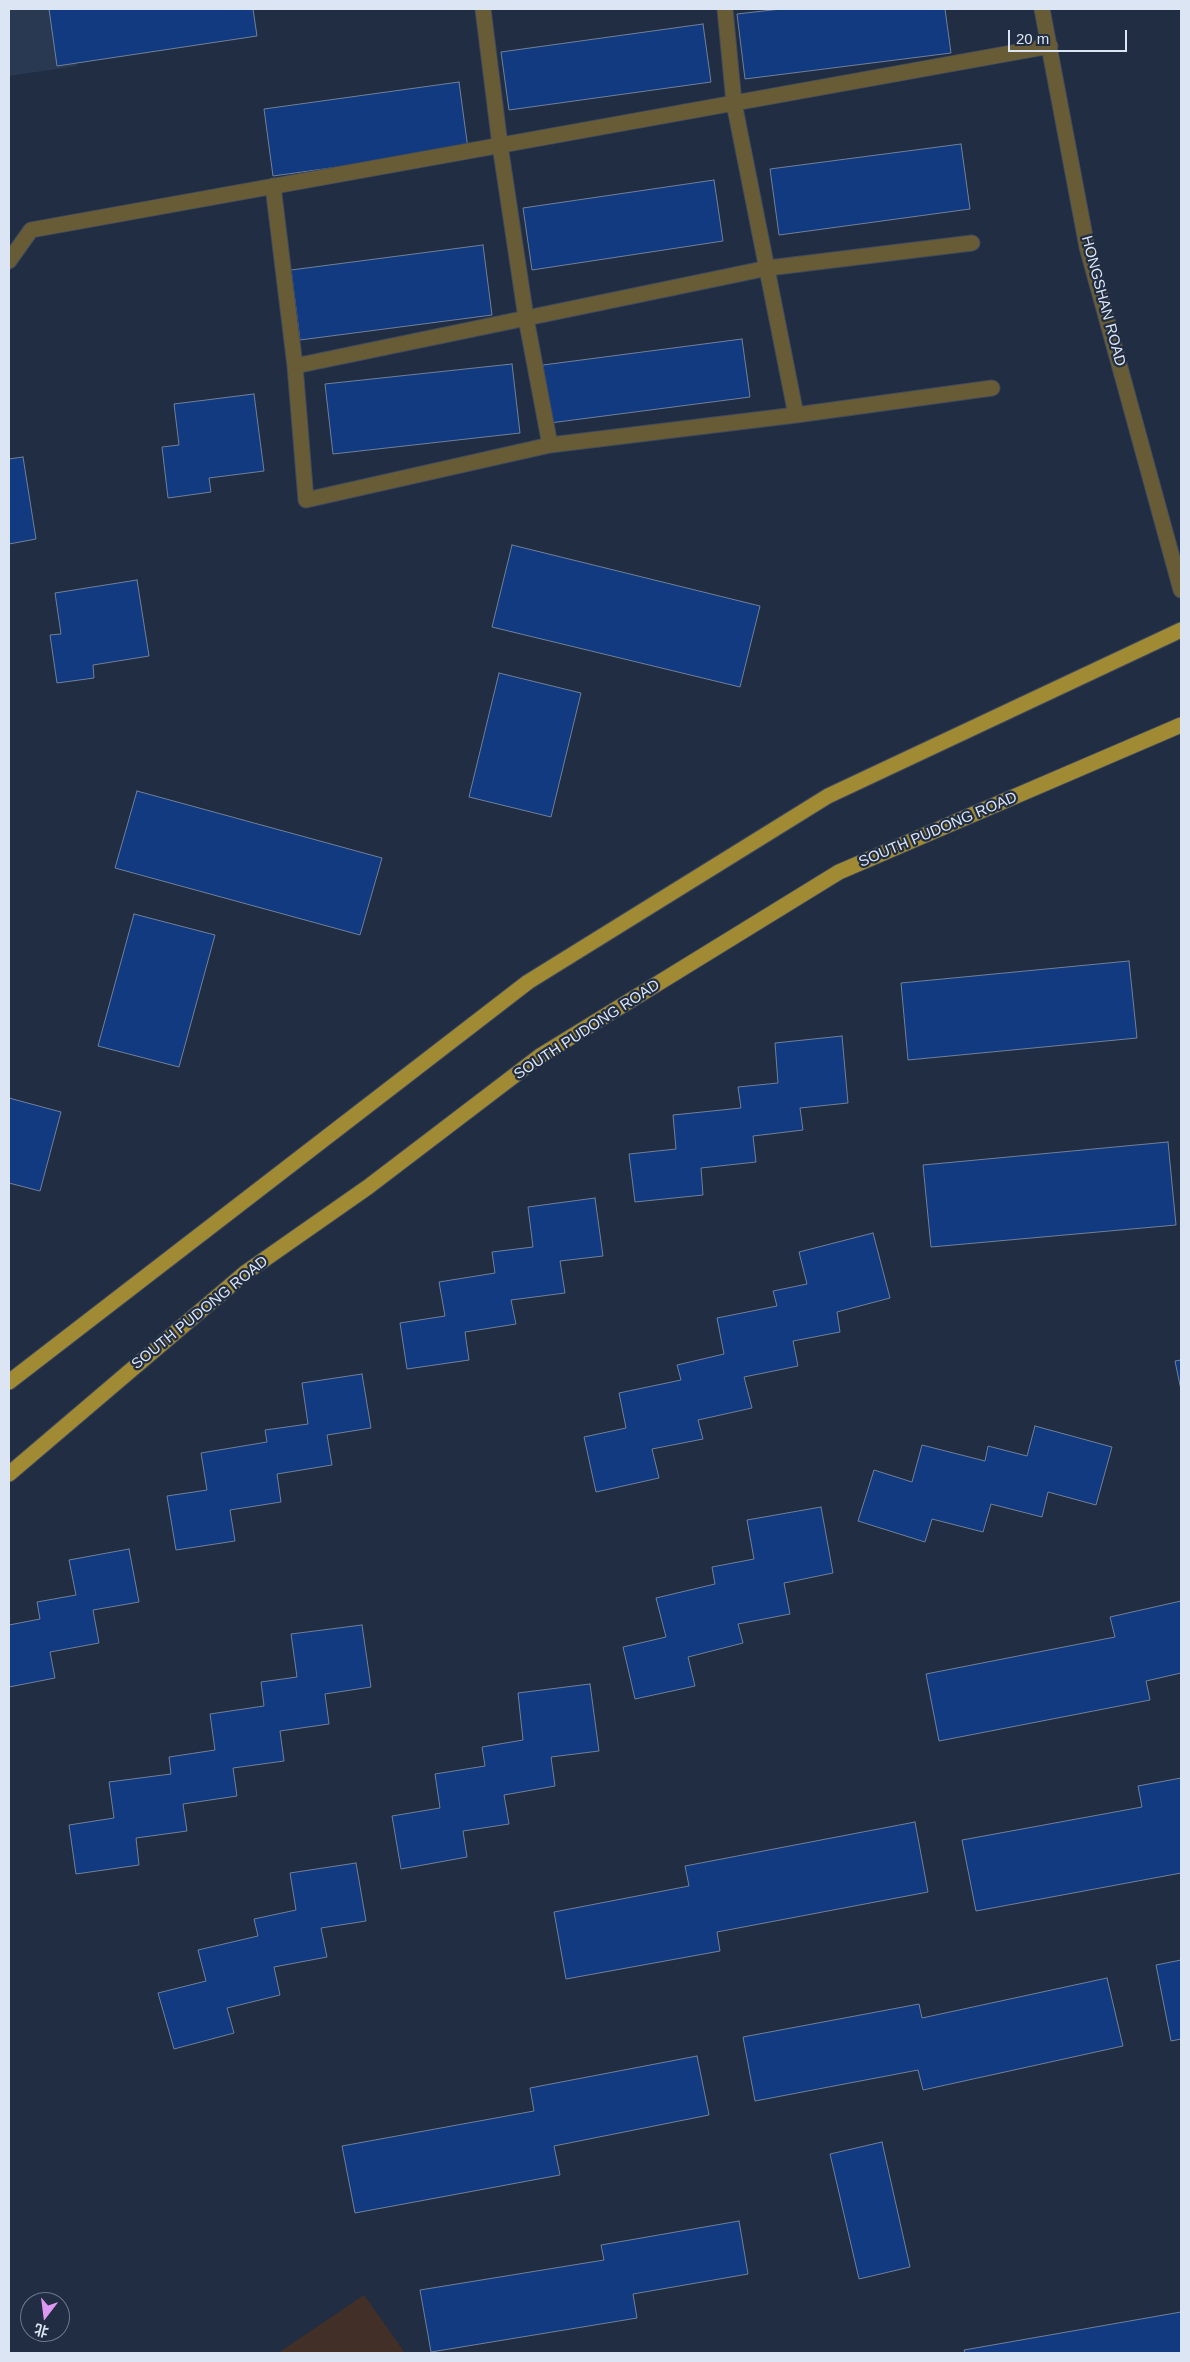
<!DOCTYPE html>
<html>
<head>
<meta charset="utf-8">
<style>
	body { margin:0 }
	#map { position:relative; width:1190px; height:2362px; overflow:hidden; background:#212d42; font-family:Arial,"Noto Sans SC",sans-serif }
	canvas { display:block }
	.frame { position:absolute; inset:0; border:10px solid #dce5f3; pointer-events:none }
	.north { position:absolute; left:20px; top:2292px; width:50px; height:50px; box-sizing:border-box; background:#212d42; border:1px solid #6c7789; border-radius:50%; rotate:195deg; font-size:14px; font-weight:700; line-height:20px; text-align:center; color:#dce5f3 }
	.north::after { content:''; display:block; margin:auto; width:18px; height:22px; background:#de98f2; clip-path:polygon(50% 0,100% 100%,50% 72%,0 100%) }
	.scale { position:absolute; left:1008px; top:30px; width:119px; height:22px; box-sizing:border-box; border:2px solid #dce5f3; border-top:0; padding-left:6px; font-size:15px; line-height:18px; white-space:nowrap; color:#dce5f3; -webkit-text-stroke:4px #212d42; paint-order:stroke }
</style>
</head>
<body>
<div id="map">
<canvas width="1190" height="2362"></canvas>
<div class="frame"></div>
<div class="north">北</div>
<div class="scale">20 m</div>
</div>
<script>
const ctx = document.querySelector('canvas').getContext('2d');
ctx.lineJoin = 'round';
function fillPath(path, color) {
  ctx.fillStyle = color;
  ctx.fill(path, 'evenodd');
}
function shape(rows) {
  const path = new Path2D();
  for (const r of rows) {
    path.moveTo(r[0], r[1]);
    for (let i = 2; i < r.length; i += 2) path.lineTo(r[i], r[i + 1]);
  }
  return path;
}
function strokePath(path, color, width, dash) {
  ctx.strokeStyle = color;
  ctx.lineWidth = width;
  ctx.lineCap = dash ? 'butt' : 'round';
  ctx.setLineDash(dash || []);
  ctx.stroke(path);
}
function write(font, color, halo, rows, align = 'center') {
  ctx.font = font + ' Arial,sans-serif';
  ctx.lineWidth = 4.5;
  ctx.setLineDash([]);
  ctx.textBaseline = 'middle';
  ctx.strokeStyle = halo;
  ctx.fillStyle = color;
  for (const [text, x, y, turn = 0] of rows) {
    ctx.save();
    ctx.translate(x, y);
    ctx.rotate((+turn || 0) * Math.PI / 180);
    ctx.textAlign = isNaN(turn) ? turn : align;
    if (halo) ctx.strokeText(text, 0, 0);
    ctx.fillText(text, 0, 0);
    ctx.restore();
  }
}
fillPath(shape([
	[9,9,69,9,77,66,9,76]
]), '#293952');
fillPath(shape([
	[364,2295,405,2353,278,2353]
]), '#423028');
const building = shape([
	[49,9,253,9,257,36,57,66,49,9],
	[781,9,945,9,951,53,745,79,737,14,781,9],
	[703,24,711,82,509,110,501,52,703,24],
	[459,82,468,149,273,176,264,109,459,82],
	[961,144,970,209,779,235,770,169,961,144],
	[714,180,723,241,532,270,523,208,714,180],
	[483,245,492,315,300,340,291,270,483,245],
	[742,339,750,397,550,423,543,365,742,339],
	[512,364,520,433,333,454,325,384,512,364],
	[254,394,264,471,209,478,211,492,168,498,162,447,179,445,174,404,254,394],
	[23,457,36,539,9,544,9,459,23,457],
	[512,545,760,606,740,687,492,627,512,545],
	[137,580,149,656,93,665,94,678,57,683,50,635,61,634,55,593,137,580],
	[499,673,581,693,551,817,469,797,499,673],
	[137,791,382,858,360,935,115,868,137,791],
	[134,914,215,935,179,1067,98,1046,134,914],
	[1129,961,1137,1038,908,1060,901,983,1129,961],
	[842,1036,848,1103,800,1108,803,1130,753,1136,756,1162,701,1168,703,1195,635,1202,629,1154,676,1149,673,1115,741,1108,738,1087,778,1083,775,1043,842,1036],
	[9,1098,61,1112,40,1191,9,1183,9,1098],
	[1168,1142,1176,1225,931,1247,923,1165,1168,1142],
	[595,1198,603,1256,560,1261,565,1293,511,1300,516,1324,465,1332,469,1360,407,1369,400,1323,445,1316,439,1282,495,1273,492,1252,533,1247,528,1207,595,1198],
	[873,1233,890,1298,837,1312,840,1332,793,1341,798,1366,744,1377,752,1408,698,1420,703,1439,652,1449,659,1478,596,1492,584,1437,626,1428,619,1393,681,1380,677,1365,724,1354,717,1318,777,1306,773,1291,807,1284,799,1252,873,1233],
	[1181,1360,1181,1390,1175,1361,1181,1360],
	[362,1374,371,1428,327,1435,332,1465,277,1474,281,1502,230,1510,235,1541,176,1550,167,1496,207,1490,201,1453,267,1442,265,1430,308,1424,302,1383,362,1374],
	[1035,1426,1112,1447,1096,1505,1048,1492,1042,1517,991,1504,983,1532,932,1519,925,1542,858,1521,874,1470,912,1482,922,1445,985,1461,988,1446,1027,1456,1035,1426],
	[821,1507,833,1573,784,1583,790,1614,738,1624,743,1643,688,1657,695,1686,635,1699,623,1647,666,1637,656,1598,715,1584,712,1567,754,1559,747,1520,821,1507],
	[129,1549,139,1602,93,1610,99,1643,50,1652,55,1678,9,1687,9,1625,40,1619,37,1602,76,1595,69,1560,129,1549],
	[1181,1601,1181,1673,1146,1681,1150,1700,939,1741,926,1674,1115,1637,1110,1617,1181,1601],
	[362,1625,371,1687,325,1694,329,1724,280,1731,284,1761,233,1768,237,1796,183,1804,187,1831,136,1838,139,1865,76,1874,69,1825,114,1818,109,1782,171,1774,169,1757,215,1750,210,1714,264,1706,261,1682,297,1677,291,1634,362,1625],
	[590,1684,599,1751,551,1757,555,1786,504,1795,509,1824,463,1831,467,1857,401,1869,392,1816,440,1808,435,1774,485,1766,482,1747,523,1740,518,1693,590,1684],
	[1181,1778,1181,1873,976,1911,962,1840,1142,1807,1138,1786,1181,1778],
	[915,1822,928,1892,717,1932,720,1951,566,1979,554,1912,689,1886,685,1866,915,1822],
	[356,1863,366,1921,321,1928,327,1957,274,1967,280,1995,227,2008,234,2033,174,2049,158,1993,206,1981,198,1950,258,1936,254,1919,296,1910,290,1873,356,1863],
	[1181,1960,1181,2039,1171,2041,1156,1965,1181,1960],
	[1107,1978,1123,2046,923,2090,918,2070,755,2101,743,2037,919,2004,922,2018,1107,1978],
	[697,2056,709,2115,554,2146,560,2175,355,2213,342,2146,534,2111,530,2088,697,2056],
	[882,2142,910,2267,859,2279,830,2154,882,2142],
	[739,2221,748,2274,633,2294,637,2318,431,2352,420,2290,604,2260,601,2245,739,2221],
	[1181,2312,1181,2353,965,2353,964,2350,1181,2312]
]);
fillPath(building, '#113a80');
strokePath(building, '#718098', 1);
const minor = shape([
	[483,9,500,145,526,318,550,445,796,415],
	[725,9,734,103,796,415,992,388],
	[1042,9,1087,247,1181,590],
	[273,186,295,366,768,268,972,243],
	[9,261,31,230,1050,46],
	[295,366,306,500,550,445]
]);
const major = shape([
	[9,1382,528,982,828,796,1181,630],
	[9,1474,245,1273,368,1187,540,1056,839,872,1181,725]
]);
strokePath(minor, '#3f4a5e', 17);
strokePath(major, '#3f4a5e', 17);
strokePath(minor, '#685c36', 15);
strokePath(major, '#a18a34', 15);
write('15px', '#dce5f3', '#212d42', [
	["HONGSHAN ROAD",1103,301,75],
	["SOUTH PUDONG ROAD",938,830,-23],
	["SOUTH PUDONG ROAD",587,1030,-33],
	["SOUTH PUDONG ROAD",200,1313,-39]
]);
</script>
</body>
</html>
